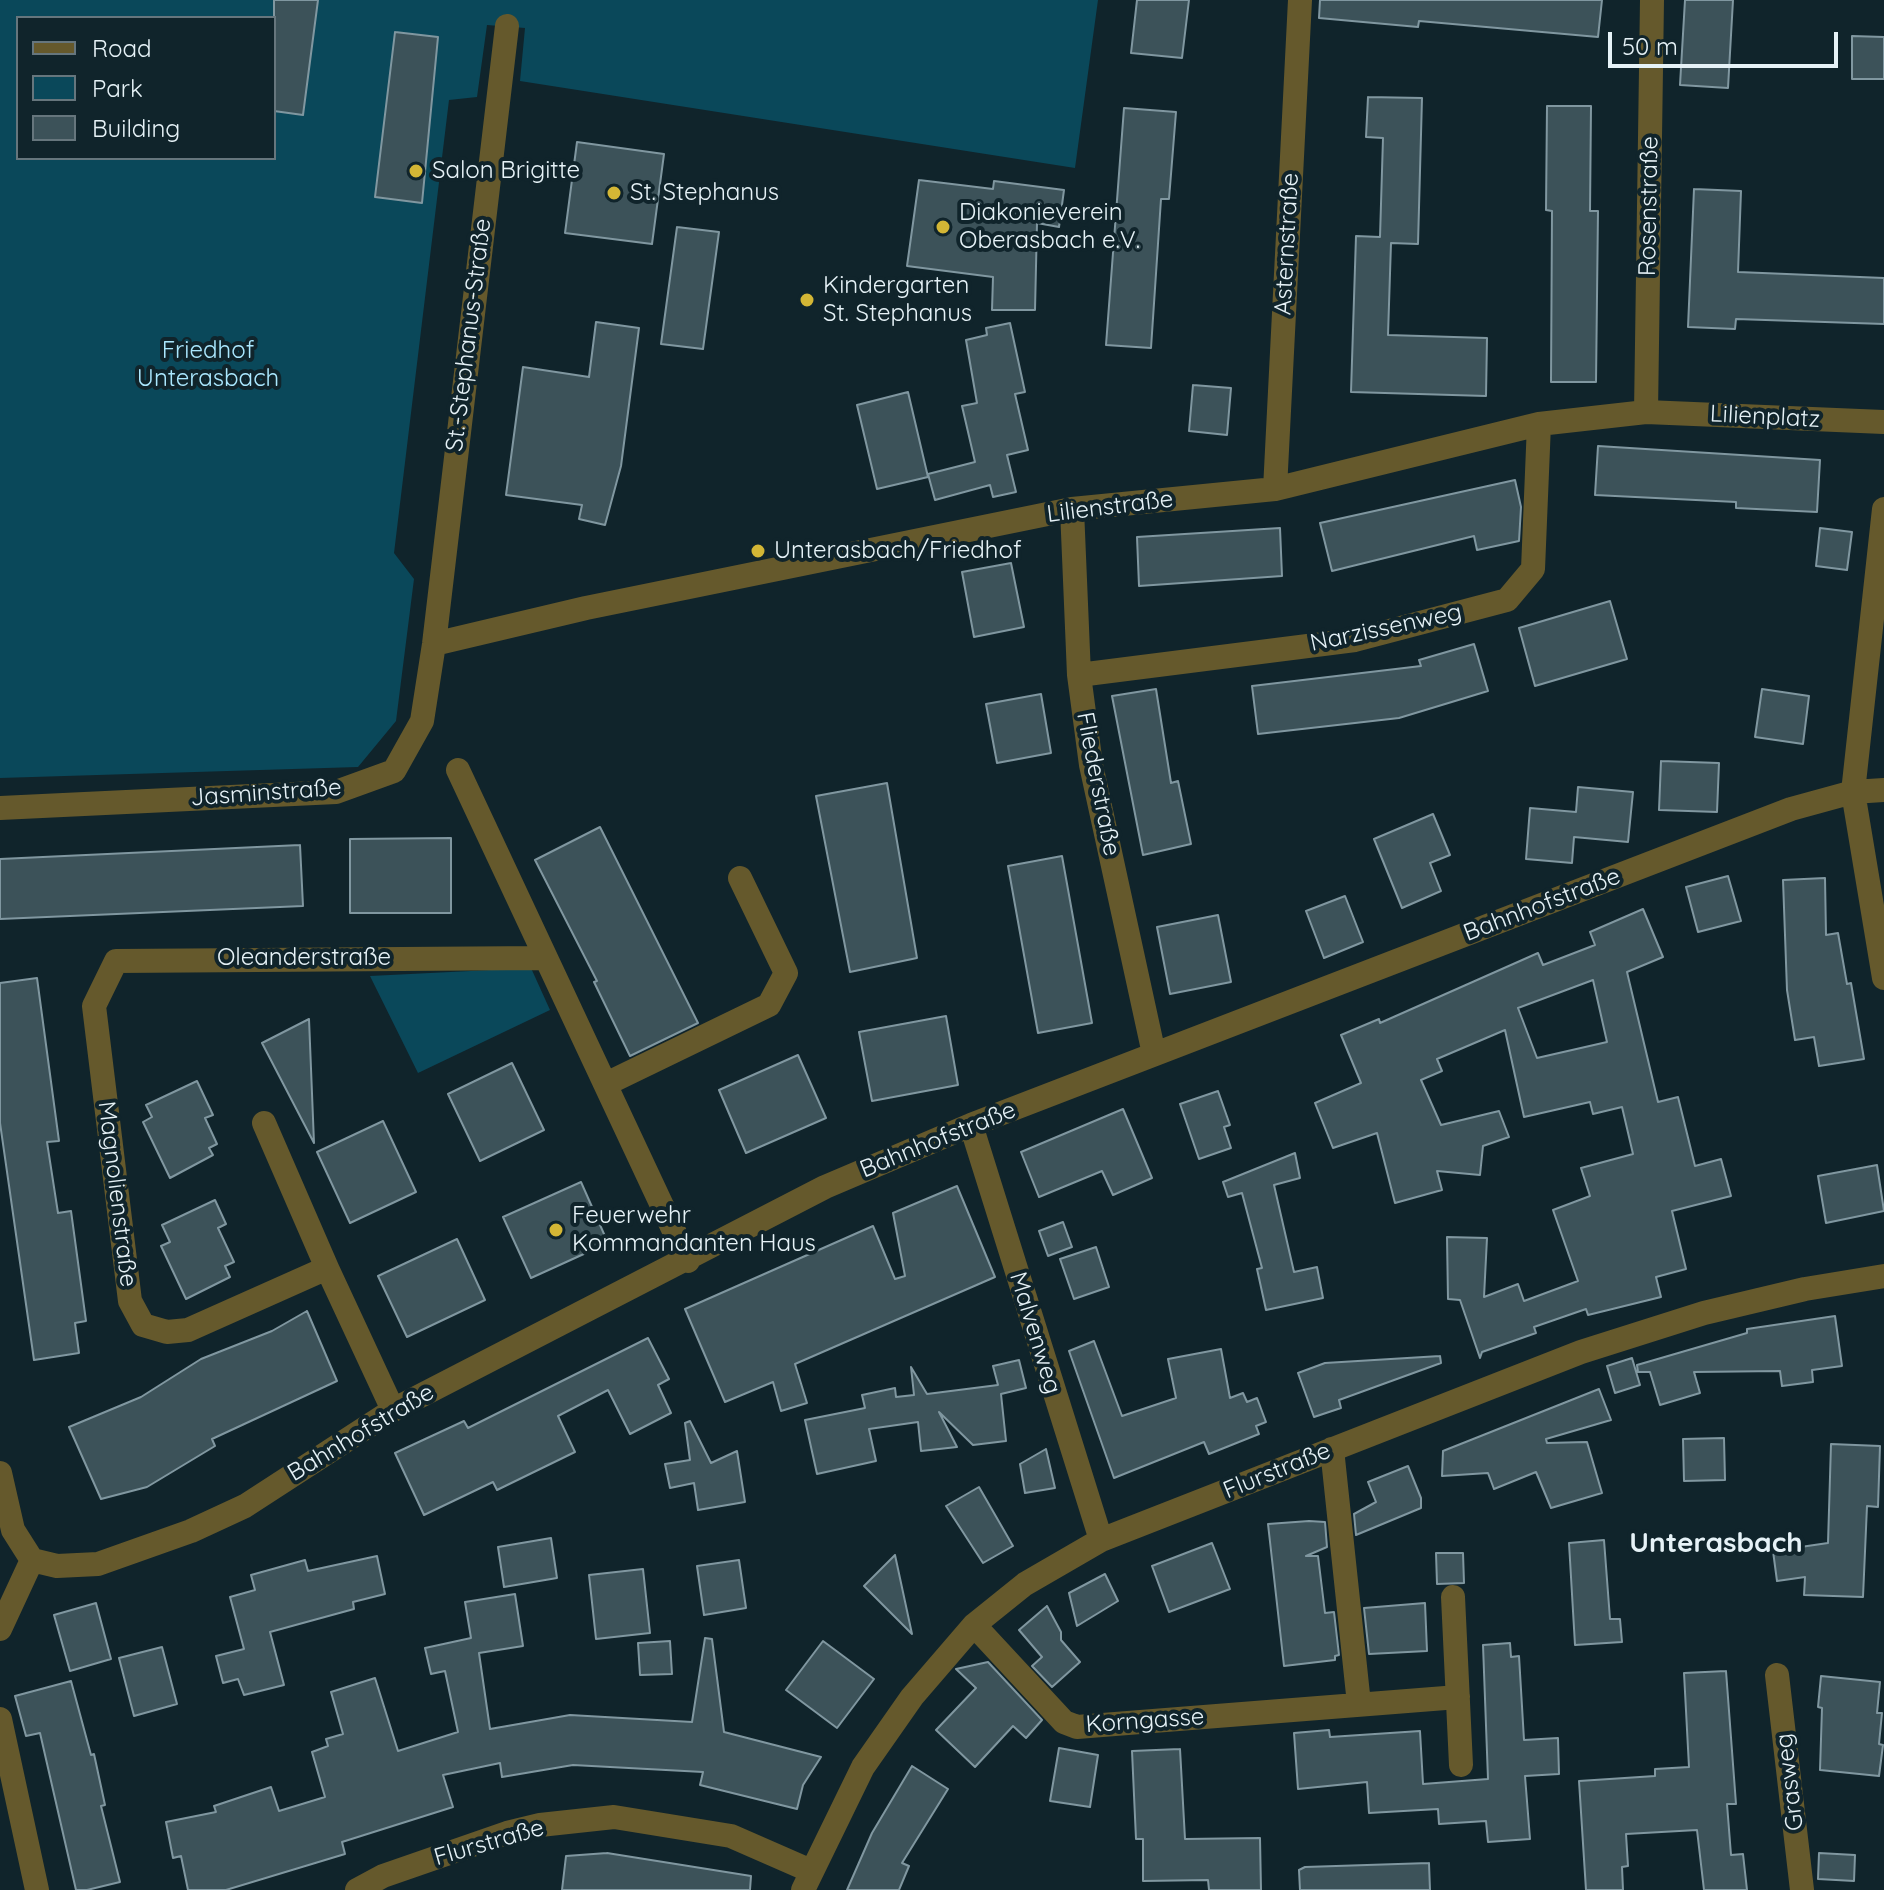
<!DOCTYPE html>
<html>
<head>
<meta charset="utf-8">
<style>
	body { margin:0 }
	#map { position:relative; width:1884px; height:1890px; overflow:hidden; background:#10242b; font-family:Quicksand,sans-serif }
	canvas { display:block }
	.legend { position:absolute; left:16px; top:16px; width:260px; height:144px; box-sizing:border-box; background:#10242b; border:2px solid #66767d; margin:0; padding:10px 14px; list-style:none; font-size:24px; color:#e6f2f7 }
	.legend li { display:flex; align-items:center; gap:16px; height:40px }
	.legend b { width:40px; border:2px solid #66767d }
	.scale { position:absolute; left:1608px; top:32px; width:230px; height:36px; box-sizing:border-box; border:4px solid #e6f2f7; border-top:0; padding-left:10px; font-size:24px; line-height:28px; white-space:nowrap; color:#e6f2f7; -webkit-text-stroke:6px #10242b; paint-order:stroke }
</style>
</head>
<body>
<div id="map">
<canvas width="1884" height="1890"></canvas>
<ul class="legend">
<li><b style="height:10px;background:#65592c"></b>Road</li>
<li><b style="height:22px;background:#0a485a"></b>Park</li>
<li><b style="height:22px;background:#3c5259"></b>Building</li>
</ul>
<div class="scale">50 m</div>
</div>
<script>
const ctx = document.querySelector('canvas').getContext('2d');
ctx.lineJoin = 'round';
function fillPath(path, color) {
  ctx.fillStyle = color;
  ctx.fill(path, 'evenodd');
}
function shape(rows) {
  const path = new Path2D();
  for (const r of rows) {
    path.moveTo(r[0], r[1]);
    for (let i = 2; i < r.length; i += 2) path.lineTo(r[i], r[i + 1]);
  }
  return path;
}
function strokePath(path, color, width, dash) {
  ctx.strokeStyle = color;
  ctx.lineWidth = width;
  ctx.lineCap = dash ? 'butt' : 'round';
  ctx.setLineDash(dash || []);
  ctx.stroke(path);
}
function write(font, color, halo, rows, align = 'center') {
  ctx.font = font + ' Quicksand,sans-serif';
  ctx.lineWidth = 8;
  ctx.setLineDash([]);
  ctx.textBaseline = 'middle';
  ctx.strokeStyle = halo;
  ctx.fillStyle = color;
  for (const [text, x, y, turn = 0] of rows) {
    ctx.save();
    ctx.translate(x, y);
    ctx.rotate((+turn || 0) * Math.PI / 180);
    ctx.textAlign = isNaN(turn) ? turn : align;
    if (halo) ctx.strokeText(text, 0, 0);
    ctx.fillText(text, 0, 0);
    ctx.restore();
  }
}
fillPath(shape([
	[0,0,1098,0,1075,168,520,81,525,28,487,25,477,97,449,100,394,553,414,579,396,721,358,767,0,778],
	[18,18,274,18,274,158,18,158],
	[531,968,550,1010,418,1073,370,976]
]), '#0a485a');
const building = shape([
	[274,0,318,0,303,115,274,111,274,0],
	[1137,0,1189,0,1182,58,1131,53,1137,0],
	[1320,0,1602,0,1598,37,1419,21,1418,27,1319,18,1320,0],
	[1685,0,1733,0,1728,88,1680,85,1685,0],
	[395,32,438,37,422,203,375,197,395,32],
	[1852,36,1884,37,1884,79,1852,79,1852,36],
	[1368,97,1422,98,1418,244,1391,243,1388,335,1487,338,1486,396,1351,392,1356,236,1380,237,1383,138,1366,137,1368,97],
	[1547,106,1591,106,1590,211,1598,211,1596,382,1551,382,1552,211,1546,210,1547,106],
	[1124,108,1176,112,1169,199,1161,199,1151,348,1106,345,1124,108],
	[577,142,664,154,652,244,565,233,577,142],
	[919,180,993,189,994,181,1064,190,1059,227,1037,223,1035,310,992,310,993,277,907,266,919,180],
	[1694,189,1741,191,1738,272,1884,278,1884,324,1736,319,1735,329,1688,327,1694,189],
	[677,227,719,232,703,349,661,344,677,227],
	[596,322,639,328,621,466,605,525,579,519,582,505,506,495,523,367,589,377,596,322],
	[1010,323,1025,392,1015,394,1028,450,1007,455,1016,492,993,497,990,485,935,500,928,474,975,462,962,406,977,403,966,340,987,335,986,328,1010,323],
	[1193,385,1231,388,1227,435,1189,431,1193,385],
	[908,392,928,477,877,489,857,405,908,392],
	[1598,446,1820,460,1817,512,1736,508,1736,502,1595,495,1598,446],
	[1515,480,1521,507,1519,541,1477,550,1474,536,1332,571,1320,523,1515,480],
	[1280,528,1282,576,1139,586,1137,537,1280,528],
	[1820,528,1852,532,1847,570,1816,566,1820,528],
	[1011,563,1024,627,974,637,962,572,1011,563],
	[1610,601,1627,659,1535,686,1519,628,1610,601],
	[1474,644,1488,691,1399,718,1258,734,1252,686,1421,666,1419,660,1474,644],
	[1156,689,1171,783,1178,781,1191,844,1143,855,1112,696,1156,689],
	[1762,689,1809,696,1803,744,1755,737,1762,689],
	[1041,694,1051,753,997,763,986,704,1041,694],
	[1661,761,1719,763,1717,812,1659,810,1661,761],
	[887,783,917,958,850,972,816,796,887,783],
	[1578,787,1633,792,1628,842,1574,837,1572,863,1526,859,1530,808,1576,812,1578,787],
	[1433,814,1450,855,1430,863,1441,891,1402,908,1374,839,1433,814],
	[600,827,698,1023,630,1056,594,982,597,981,535,860,600,827],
	[451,838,451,913,350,913,350,839,451,838],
	[300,845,303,906,0,919,0,859,300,845],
	[1062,856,1092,1023,1038,1033,1008,866,1062,856],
	[1728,876,1741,921,1698,932,1686,887,1728,876],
	[1825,878,1826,935,1838,933,1847,984,1851,983,1864,1059,1819,1066,1814,1037,1795,1040,1787,990,1783,880,1825,878],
	[1345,896,1363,942,1324,958,1306,911,1345,896],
	[1643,909,1663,957,1627,972,1658,1102,1678,1097,1695,1166,1721,1159,1731,1196,1672,1211,1686,1269,1656,1277,1661,1297,1588,1315,1586,1309,1534,1327,1536,1333,1482,1352,1480,1358,1460,1300,1448,1299,1447,1237,1487,1238,1484,1297,1518,1284,1524,1301,1578,1281,1553,1210,1590,1196,1581,1168,1633,1154,1622,1107,1593,1114,1590,1102,1524,1117,1505,1030,1437,1059,1442,1071,1421,1080,1441,1125,1499,1111,1509,1137,1483,1146,1480,1175,1437,1171,1442,1190,1395,1203,1377,1133,1333,1148,1315,1103,1361,1083,1341,1035,1379,1019,1380,1023,1538,953,1543,965,1595,945,1590,932,1643,909],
	[1593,980,1607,1042,1537,1058,1518,1008,1593,980],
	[1218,915,1231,982,1170,994,1157,927,1218,915],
	[37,978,59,1141,47,1142,58,1213,71,1211,86,1321,75,1323,79,1353,34,1360,0,1123,0,983,37,978],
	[946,1016,958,1085,872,1101,859,1032,946,1016],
	[309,1019,314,1143,262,1043,309,1019],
	[798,1055,826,1118,746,1153,719,1090,798,1055],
	[512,1063,544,1130,480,1161,448,1094,512,1063],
	[197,1081,213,1115,205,1118,217,1144,209,1148,213,1155,170,1178,143,1122,152,1117,146,1105,197,1081],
	[1218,1091,1230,1125,1224,1127,1231,1148,1199,1159,1180,1104,1218,1091],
	[1123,1109,1152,1178,1113,1195,1102,1171,1039,1197,1021,1152,1123,1109],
	[383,1121,416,1192,350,1223,317,1152,383,1121],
	[1295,1153,1300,1178,1274,1185,1294,1272,1317,1267,1323,1298,1266,1310,1257,1269,1262,1268,1242,1193,1228,1197,1223,1182,1295,1153],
	[1877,1165,1884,1211,1826,1223,1818,1176,1877,1165],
	[581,1182,608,1243,531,1278,503,1217,581,1182],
	[957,1186,995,1277,795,1364,807,1403,781,1411,773,1382,725,1402,685,1309,873,1226,895,1279,905,1276,893,1213,957,1186],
	[215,1200,226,1224,218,1228,234,1262,225,1266,230,1277,186,1299,161,1246,170,1242,162,1225,215,1200],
	[1063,1222,1072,1247,1048,1256,1039,1231,1063,1222],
	[457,1239,485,1300,407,1337,378,1276,457,1239],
	[1096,1247,1109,1287,1074,1299,1060,1259,1096,1247],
	[307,1311,337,1381,212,1439,215,1446,147,1487,101,1499,69,1427,141,1397,201,1359,272,1331,307,1311],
	[1835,1316,1842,1366,1812,1370,1813,1382,1782,1386,1780,1371,1694,1372,1700,1393,1660,1405,1650,1372,1638,1372,1637,1365,1747,1333,1747,1329,1835,1316],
	[648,1338,669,1379,658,1385,671,1413,630,1434,608,1390,558,1416,575,1452,497,1490,493,1482,424,1515,395,1453,464,1421,468,1428,648,1338],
	[1094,1341,1122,1416,1176,1398,1168,1359,1221,1349,1230,1398,1243,1393,1247,1402,1257,1398,1266,1422,1256,1426,1259,1434,1209,1454,1204,1442,1114,1478,1069,1351,1094,1341],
	[1440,1356,1441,1363,1339,1400,1341,1408,1314,1417,1298,1373,1325,1363,1440,1356],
	[1632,1358,1640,1385,1615,1393,1607,1366,1632,1358],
	[1019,1360,1026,1388,1001,1394,1006,1441,973,1445,939,1412,957,1447,921,1451,918,1422,869,1429,876,1461,817,1474,805,1420,865,1408,862,1395,895,1388,896,1397,914,1395,911,1367,927,1394,998,1385,993,1366,1019,1360],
	[1599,1389,1611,1420,1546,1439,1547,1443,1587,1442,1602,1493,1551,1508,1536,1472,1494,1489,1488,1473,1442,1476,1443,1451,1599,1389],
	[690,1421,711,1463,737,1451,745,1502,698,1510,694,1483,670,1488,665,1464,690,1460,685,1423,690,1421],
	[1724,1438,1725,1480,1684,1481,1683,1439,1724,1438],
	[1831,1444,1880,1446,1878,1507,1867,1506,1863,1597,1804,1595,1805,1577,1777,1581,1773,1551,1828,1543,1831,1444],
	[1046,1449,1055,1488,1025,1493,1020,1464,1046,1449],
	[1408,1466,1421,1498,1421,1508,1356,1535,1354,1514,1376,1502,1368,1482,1408,1466],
	[979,1487,1013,1546,983,1563,946,1506,979,1487],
	[1309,1521,1325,1522,1327,1547,1306,1556,1318,1556,1325,1613,1334,1612,1339,1655,1335,1656,1335,1660,1284,1666,1268,1524,1309,1521],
	[551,1538,557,1578,504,1587,498,1547,551,1538],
	[1604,1540,1610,1619,1620,1619,1622,1642,1575,1645,1569,1543,1604,1540],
	[1212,1543,1230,1589,1169,1612,1152,1566,1212,1543],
	[1436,1553,1463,1553,1464,1583,1437,1584,1436,1553],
	[895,1555,912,1634,864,1586,895,1555],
	[377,1556,385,1594,353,1602,354,1609,270,1632,284,1685,244,1695,238,1679,223,1683,216,1656,244,1649,230,1597,255,1590,251,1575,305,1560,308,1571,377,1556],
	[739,1560,746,1608,704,1615,697,1566,739,1560],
	[643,1569,650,1633,596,1639,589,1575,643,1569],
	[1105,1574,1118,1601,1077,1626,1069,1593,1105,1574],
	[515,1594,523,1646,479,1653,490,1729,570,1715,692,1722,705,1638,712,1639,724,1732,821,1757,803,1785,797,1809,700,1785,703,1772,573,1765,502,1777,500,1763,443,1775,453,1807,342,1842,345,1854,226,1890,188,1890,181,1856,173,1858,166,1822,216,1812,214,1806,271,1787,279,1811,325,1797,312,1752,328,1746,326,1739,343,1734,331,1692,375,1678,398,1751,458,1732,445,1671,431,1674,425,1648,471,1638,465,1602,515,1594],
	[96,1603,111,1659,70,1671,54,1615,96,1603],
	[1425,1603,1427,1651,1369,1654,1364,1608,1425,1603],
	[1047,1606,1061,1632,1061,1640,1080,1662,1052,1687,1032,1666,1042,1657,1019,1630,1047,1606],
	[670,1641,672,1674,640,1675,638,1643,670,1641],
	[823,1641,874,1679,837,1728,786,1690,823,1641],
	[1510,1643,1511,1657,1519,1656,1524,1740,1558,1738,1559,1774,1525,1776,1530,1839,1488,1842,1486,1821,1439,1824,1438,1809,1369,1813,1367,1782,1298,1789,1294,1733,1329,1730,1330,1737,1420,1731,1423,1784,1488,1779,1483,1645,1510,1643],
	[162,1647,177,1704,134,1716,119,1658,162,1647],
	[988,1662,1042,1720,1026,1738,1013,1726,975,1767,936,1730,976,1688,956,1669,988,1662],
	[1726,1671,1736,1804,1727,1804,1731,1855,1743,1854,1747,1890,1704,1890,1697,1830,1626,1834,1628,1866,1622,1867,1623,1890,1586,1890,1579,1781,1655,1776,1655,1769,1689,1767,1684,1673,1726,1671],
	[1821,1676,1880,1682,1877,1713,1882,1713,1879,1744,1883,1745,1879,1776,1820,1770,1822,1708,1818,1707,1821,1676],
	[71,1681,91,1755,94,1754,105,1805,101,1806,120,1882,87,1890,76,1890,40,1733,26,1736,15,1696,71,1681],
	[1059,1748,1098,1755,1090,1807,1050,1801,1059,1748],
	[1180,1749,1185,1839,1260,1838,1261,1890,1209,1890,1208,1880,1143,1881,1143,1839,1136,1839,1132,1751,1180,1749],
	[912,1766,948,1789,902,1863,909,1866,899,1890,847,1890,872,1833,912,1766],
	[607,1853,751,1876,750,1890,562,1890,566,1856,607,1853],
	[1819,1853,1855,1855,1854,1881,1818,1879,1819,1853],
	[1429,1863,1430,1890,1300,1890,1299,1870,1305,1867,1429,1863]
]);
fillPath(building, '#3c5259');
strokePath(building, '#8097a0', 2);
strokePath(shape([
	[1646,412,1652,0],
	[1275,489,1300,0],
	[1072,509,1079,675,1091,765,1154,1054],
	[1884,509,1853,792,1884,978],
	[434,644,586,608,1072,509,1275,489,1539,424,1646,412,1884,422],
	[1079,675,1355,640,1507,600,1533,569,1539,424],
	[458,770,688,1261],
	[0,808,336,792,394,771,422,721,434,644,507,26],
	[606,1084,769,1005,786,973,740,878],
	[264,1123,327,1268],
	[971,1125,1101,1540],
	[393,1410,327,1268,188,1330,167,1332,143,1325,130,1301,94,1006,116,961,543,958],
	[1332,1449,1359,1704],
	[0,1473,13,1530,32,1560],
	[32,1560,57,1566,98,1564,191,1531,245,1506,393,1410,825,1187,971,1125,1791,809,1853,792,1884,790],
	[1453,1597,1461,1765],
	[974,1625,1064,1722,1077,1727,1458,1697],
	[0,1629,32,1560],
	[1777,1675,1802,1890],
	[0,1719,37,1890],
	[357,1890,383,1876,507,1833,540,1825,614,1817,731,1836,811,1871],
	[803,1890,863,1767,912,1697,974,1625,1025,1584,1101,1540,1581,1352,1704,1313,1805,1289,1884,1276]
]), '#65592c', 24);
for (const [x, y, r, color] of [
	[416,171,8,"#d3b635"],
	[614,193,8,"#d3b635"],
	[943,227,8,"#d3b635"],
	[807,300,8,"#d3b635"],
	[758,551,8,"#d3b635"],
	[556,1230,8,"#d3b635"]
]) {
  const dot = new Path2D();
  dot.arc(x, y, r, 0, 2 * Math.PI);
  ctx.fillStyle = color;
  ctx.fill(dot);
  strokePath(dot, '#10242b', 3);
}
write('24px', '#e6f2f7', '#10242b', [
	["Salon Brigitte",432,171],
	["St. Stephanus",630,193],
	["Diakonieverein",959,213],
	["Oberasbach e.V.",959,241],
	["Kindergarten",823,286],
	["St. Stephanus",823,314],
	["Unterasbach/Friedhof",774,551],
	["Feuerwehr",572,1216],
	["Kommandanten Haus",572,1244]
], 'left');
write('24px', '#e6f2f7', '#10242b', [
	["Rosenstraße",1649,206,-89],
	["Asternstraße",1287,244,-87],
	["St.-Stephanus-Straße",469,335,-83],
	["Lilienplatz",1765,417,3],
	["Lilienstraße",1110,507,-7],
	["Narzissenweg",1386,628,-12],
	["Fliederstraße",1098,784,79],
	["Jasminstraße",266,793,-4],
	["Bahnhofstraße",1542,905,-21],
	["Oleanderstraße",304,958],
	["Bahnhofstraße",938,1140,-22],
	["Magnolienstraße",117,1194,83],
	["Malvenweg",1035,1333,73],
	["Bahnhofstraße",361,1433,-31],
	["Flurstraße",1277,1471,-22],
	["Korngasse",1145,1721,-4],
	["Grasweg",1790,1782,-97],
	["Flurstraße",489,1843,-16]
]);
write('24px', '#abe8ff', '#10242b', [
	["Friedhof",208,351],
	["Unterasbach",208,379]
]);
write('bold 28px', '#e6f2f7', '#10242b', [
	["Unterasbach",1716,1544]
]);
</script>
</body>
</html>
